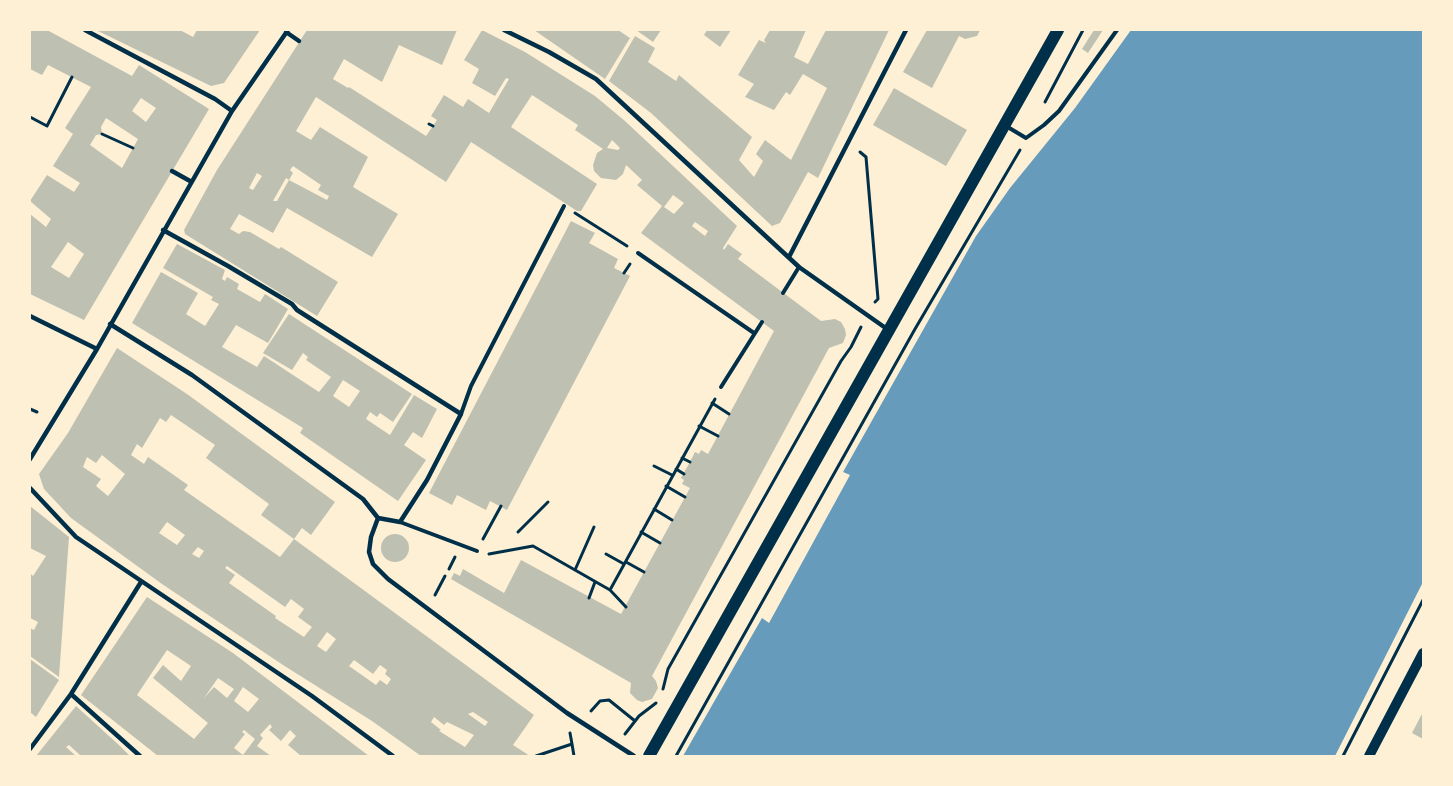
<!DOCTYPE html>
<html>
<head>
<meta charset="utf-8">
<style>
	body { margin:0 }
	#map { position:relative; width:1453px; height:786px; overflow:hidden; background:#fdf0d5; font-family:Inter,sans-serif }
	canvas { display:block }
	.frame { position:absolute; inset:0; border:31px solid #fdf0d5; pointer-events:none }
</style>
</head>
<body>
<div id="map">
<canvas width="1453" height="786"></canvas>
<div class="frame"></div>
</div>
<script>
const ctx = document.querySelector('canvas').getContext('2d');
ctx.lineJoin = 'round';
function fillPath(path, color) {
  ctx.fillStyle = color;
  ctx.fill(path, 'evenodd');
}
function shape(rows) {
  const path = new Path2D();
  for (const r of rows) {
    if (r.length === 3) {
      path.moveTo(r[0] + r[2], r[1]);
      path.arc(r[0], r[1], r[2], 0, 2 * Math.PI);
      continue;
    }
    path.moveTo(r[0], r[1]);
    for (let i = 2; i < r.length; i += 2) path.lineTo(r[i], r[i + 1]);
  }
  return path;
}
function strokePath(path, color, width, dash) {
  ctx.strokeStyle = color;
  ctx.lineWidth = width;
  ctx.lineCap = dash ? 'butt' : 'round';
  ctx.setLineDash(dash || []);
  ctx.stroke(path);
}
fillPath(shape([
	[1131,30,1423,30,1423,582,1335,756,683,756,762,618,769,623,850,475,843,472,976,236,1010,188,1075,108]
]), '#669bbc');
fillPath(shape([
	[30,30,47,30,132,76,139,65,209,109,84,320,30,294,30,214,46,227,51,219,30,201,47,175,74,192,80,183,53,166,73,134,65,128,91,87,48,65,42,75,30,69],
	[141,98,156,108,146,122,132,111],
	[106,118,138,139,122,168,90,145,96,135,102,134,101,127],
	[68,242,84,254,69,278,51,267],
	[96,30,180,30,193,37,197,30,260,30,224,83,211,86],
	[307,30,457,30,442,65,399,45,382,82,344,59,333,79,348,88,349,87,426,136,437,120,431,116,444,95,463,107,468,99,489,113,509,79,506,78,495,96,472,83,479,69,464,60,482,30,525,52,595,96,625,121,737,226,723,248,724,250,728,244,742,254,738,259,821,321,835,319,841,322,845,329,846,335,843,343,829,348,652,676,656,681,658,688,652,699,642,702,637,700,630,693,631,683,451,579,454,573,460,576,463,569,504,593,521,560,621,614,690,488,682,484,684,480,681,478,690,462,695,452,699,454,701,450,708,454,774,331,641,233,662,206,637,185,642,180,626,165,623,174,616,180,601,178,594,171,593,165,597,153,603,149,575,130,578,125,532,95,511,127,597,184,581,211,577,211,471,142,446,182,316,97,296,131,311,140,320,127,368,157,353,187,398,214,372,257,287,208,273,233,239,214,230,229,239,234,243,231,250,232,279,249,281,247,338,282,317,316,185,234,184,230,217,170],
	[612,140,620,148,618,150,607,148],
	[293,166,321,185,318,190,329,196,327,200,289,180,277,201,273,201,286,178,289,180,293,173,290,170],
	[257,173,262,176,253,190,249,188],
	[673,195,684,203,674,214,664,207],
	[695,222,708,231,705,236,692,226],
	[534,30,618,30,630,38,605,79],
	[636,30,661,30,653,42],
	[707,30,731,30,720,47,704,35],
	[770,30,806,30,794,57,808,64,826,30,889,30,818,178,808,172,780,223,772,226,651,113,609,81,635,36,655,48,648,62,676,81,679,75,752,137,739,160,754,177,763,161,756,154,765,140,791,160,827,88,803,74,790,95,786,92,774,110,745,97,754,84,738,75,759,40,766,43,764,40],
	[927,30,980,30,977,36,965,39,959,36,932,88,903,72],
	[1094,30,1103,30,1088,53,1082,49],
	[894,88,967,130,946,166,873,125],
	[571,221,595,233,589,243,618,259,614,268,630,276,507,510,490,501,486,510,457,495,452,505,429,493],
	[177,244,225,270,222,279,225,281,227,277,239,284,237,289,260,302,265,294,288,309,268,343,236,325,222,347,257,367,264,356,319,392,331,377,306,360,308,357,303,353,292,370,263,353,289,314,412,394,393,422,380,413,377,417,370,412,366,419,390,435,414,395,437,409,422,438,413,432,404,445,426,460,398,501,300,433,303,428,132,323,161,272,198,293,186,314,205,326,219,304,211,300,213,297,163,268],
	[343,380,360,391,349,407,333,396],
	[117,348,187,394,335,502,311,535,302,528,294,539,261,515,269,504,206,458,215,445,171,415,166,422,160,418,142,448,137,444,131,455,144,464,148,457,188,485,184,490,280,557,294,539,534,715,513,745,530,756,421,756,372,721,283,665,162,584,71,518,44,489,39,474,68,433],
	[102,455,125,474,108,496,96,486,101,479,83,467,87,457,96,463],
	[167,522,185,535,177,545,159,533],
	[198,547,204,551,199,558,192,554],
	[227,566,285,607,291,599,304,609,298,617,312,627,307,633,304,637,275,618,276,616,229,583,235,575,225,568],
	[327,632,336,639,326,652,317,646],
	[354,660,373,674,380,665,387,670,385,674,391,679,387,685,380,680,376,685,349,666],
	[473,712,488,722,485,726,468,714],
	[434,717,444,725,447,722,474,735,465,747,439,731,441,730,431,722],
	[30,506,69,537,59,677,30,656,30,628,34,630,38,622,30,618,30,573,33,576,46,556,30,548],
	[395,548,14],
	[147,597,233,653,369,756,301,756,288,745,296,736,290,730,281,741,269,730,272,727,270,724,260,735,263,738,257,746,271,756,158,756,81,695],
	[167,650,191,666,181,681,163,665,153,678,208,723,194,739,137,695],
	[218,678,234,689,227,698,214,687,204,698],
	[243,687,259,699,248,712,234,701],
	[244,730,255,739,243,755,234,748,245,734,242,732],
	[30,659,59,680,36,717,30,712],
	[76,706,120,746,130,756,81,756,69,745,66,747,76,756,36,756],
	[1423,712,1423,739,1412,733]
]), '#bec0b2');
strokePath(shape([
	[1045,102,1083,30],
	[30,117,47,126,72,77],
	[429,124,433,126],
	[102,134,133,148],
	[860,152,866,157,878,299,875,302],
	[575,213,627,246],
	[624,273,630,264],
	[712,403,729,414],
	[30,409,37,412],
	[699,426,718,436],
	[682,458,690,462],
	[654,466,672,475],
	[676,469,684,474],
	[666,486,685,497],
	[654,509,672,520],
	[518,532,548,502],
	[641,532,660,543],
	[483,539,501,506],
	[489,554,533,546,610,590,715,399],
	[606,554,624,564],
	[626,562,644,572],
	[449,569,455,557],
	[575,570,594,527],
	[610,590,626,607],
	[435,595,445,576],
	[589,598,595,582],
	[663,689,668,669,841,361,851,347,861,327],
	[591,711,600,701,609,700,635,721],
	[625,734,639,716,656,703],
	[572,744,574,756],
	[536,756,572,744,570,733],
	[676,756,915,329,1020,150],
	[1343,756,1423,600]
]), '#003049', 3);
strokePath(shape([
	[1006,126,1026,138,1044,125,1059,111,1117,30],
	[638,253,754,333],
	[783,293,799,267],
	[721,387,762,322],
	[461,414,471,386,564,206],
	[400,522,477,551]
]), '#003049', 4);
strokePath(shape([
	[85,30,215,99,232,111],
	[504,30,549,52,596,79,799,267,887,329],
	[286,32,299,41],
	[172,171,190,181],
	[163,230,228,266,292,304,297,310,461,414,427,480,400,522,378,518],
	[789,257,906,30],
	[30,316,97,349],
	[110,324,192,375,363,499,378,518,371,537,369,552,373,564,388,579,567,713,634,756],
	[30,459,97,349,232,111,288,30],
	[30,488,76,537,312,696,393,756],
	[71,694,140,756],
	[30,749,71,694,141,582]
]), '#003049', 4.5);
strokePath(shape([
	[1369,756,1423,653]
]), '#003049', 10);
strokePath(shape([
	[649,756,1058,30]
]), '#003049', 12);
</script>
</body>
</html>
